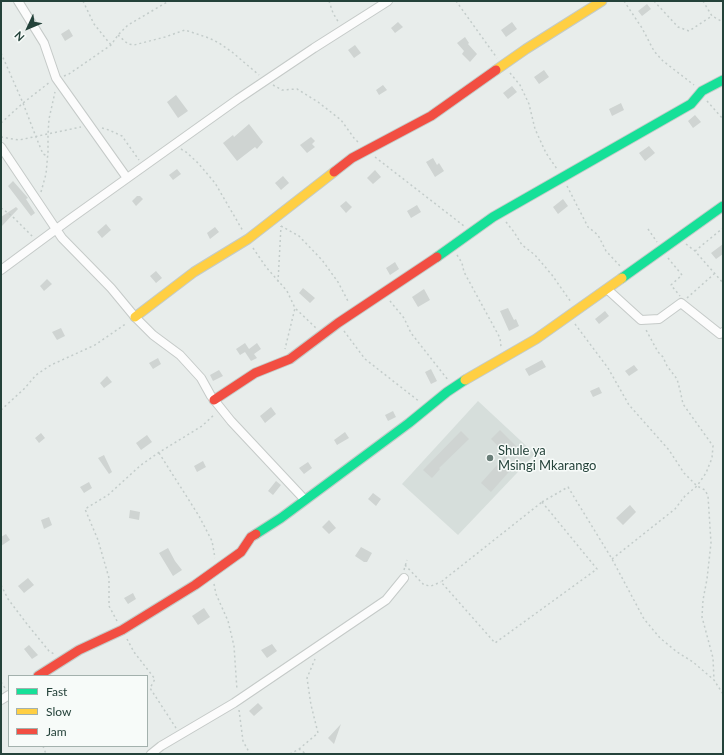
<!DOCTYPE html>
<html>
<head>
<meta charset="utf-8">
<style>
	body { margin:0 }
	#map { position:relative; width:724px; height:755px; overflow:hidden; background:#e8edeb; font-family:Lato,sans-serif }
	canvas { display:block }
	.frame { position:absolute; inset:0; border:2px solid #24423a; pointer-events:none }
	.legend { position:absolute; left:8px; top:675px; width:140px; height:72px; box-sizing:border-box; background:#f7fbf9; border:1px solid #a3b1ad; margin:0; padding:5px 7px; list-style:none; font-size:12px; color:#24423a }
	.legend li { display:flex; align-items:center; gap:8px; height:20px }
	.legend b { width:20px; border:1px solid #a3b1ad }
	.north { position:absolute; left:8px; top:8px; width:40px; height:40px; -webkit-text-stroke:3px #f7fbf9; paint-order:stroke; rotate:226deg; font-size:11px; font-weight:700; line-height:16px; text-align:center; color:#24423a }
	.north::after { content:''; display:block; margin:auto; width:14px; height:18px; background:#24423a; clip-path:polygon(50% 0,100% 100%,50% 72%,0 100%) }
</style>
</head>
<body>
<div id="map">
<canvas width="724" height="755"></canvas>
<div class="frame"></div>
<ul class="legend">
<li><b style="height:5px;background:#16e098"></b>Fast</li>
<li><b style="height:5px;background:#ffcf43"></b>Slow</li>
<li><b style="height:5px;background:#f24e42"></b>Jam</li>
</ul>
<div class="north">N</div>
</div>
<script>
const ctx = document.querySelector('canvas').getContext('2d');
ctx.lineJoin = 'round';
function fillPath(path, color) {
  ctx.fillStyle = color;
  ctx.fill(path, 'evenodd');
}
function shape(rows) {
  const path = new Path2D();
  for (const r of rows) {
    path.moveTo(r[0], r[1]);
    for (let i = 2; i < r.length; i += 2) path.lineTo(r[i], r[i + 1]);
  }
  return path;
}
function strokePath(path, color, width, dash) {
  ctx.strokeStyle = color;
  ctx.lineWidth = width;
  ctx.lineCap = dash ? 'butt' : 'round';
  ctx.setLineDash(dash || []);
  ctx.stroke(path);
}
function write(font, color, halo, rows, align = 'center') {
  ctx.font = font + ' Lato,sans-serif';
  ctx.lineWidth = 3;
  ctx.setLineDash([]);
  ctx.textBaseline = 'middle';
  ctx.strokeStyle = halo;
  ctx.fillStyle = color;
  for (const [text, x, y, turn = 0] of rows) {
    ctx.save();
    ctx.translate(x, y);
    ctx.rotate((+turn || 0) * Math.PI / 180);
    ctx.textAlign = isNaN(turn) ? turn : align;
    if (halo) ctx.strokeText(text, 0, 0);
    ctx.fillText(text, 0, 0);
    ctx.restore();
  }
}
fillPath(shape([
	[478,401,535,454,458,535,402,484]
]), '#d6dedb');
fillPath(shape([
	[647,4,651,9,642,16,638,11],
	[398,22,403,27,395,33,391,28],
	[512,22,517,29,506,37,501,30],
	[69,29,73,36,65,41,61,34],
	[465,37,469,43,468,44,477,54,470,62,462,54,464,51,457,43],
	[355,45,361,53,354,58,348,50],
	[544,70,549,77,539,84,534,77],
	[383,85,387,90,379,95,376,90],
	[512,86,517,92,508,99,503,93],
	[176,95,188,111,178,118,167,102],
	[621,103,624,110,612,116,609,109],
	[695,115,701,122,693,128,688,121],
	[249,124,263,142,257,149,255,147,237,161,223,143,233,135,234,137],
	[311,137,315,141,312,144,315,147,307,153,300,145],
	[649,146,655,153,645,161,639,153],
	[433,158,437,165,439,163,444,171,435,177,426,162],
	[177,169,181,174,173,180,169,175],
	[375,170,381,177,373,184,367,178],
	[283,176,289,183,281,190,275,183],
	[13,181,28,198,26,199,35,213,31,216,8,186],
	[137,196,140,196,143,199,136,206,132,201],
	[563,199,568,206,558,214,553,207],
	[346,201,352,207,346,213,340,206],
	[417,205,421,212,411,218,407,211],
	[16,207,18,209,1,227,1,217],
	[106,224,111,230,102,238,97,232],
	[215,227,219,232,210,239,207,233],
	[723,244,723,254,716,259,711,253],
	[395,262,399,269,390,275,386,268],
	[156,271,162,278,156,283,150,276],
	[47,279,52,284,44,291,40,286],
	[303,288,315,298,310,303,299,293],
	[424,289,430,300,418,307,412,297],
	[508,308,514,320,516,319,519,326,509,331,500,311],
	[605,311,609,316,599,324,595,319],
	[61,328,65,336,57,340,52,332],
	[245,343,249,349,257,343,261,349,254,354,257,358,251,361,245,352,240,355,236,349],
	[158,358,161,364,153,369,149,363],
	[542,360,546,367,529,376,525,369],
	[634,365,638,370,629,376,625,371],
	[431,369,437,381,431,384,425,372],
	[219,370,223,376,213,381,210,375],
	[107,376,112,382,104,388,100,383],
	[599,387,602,393,593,397,590,391],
	[271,407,276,414,265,423,260,416],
	[393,411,396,417,388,421,385,415],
	[500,430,518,448,509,457,491,439],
	[461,431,469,439,439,468,440,469,432,478,423,470],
	[345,432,349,438,337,445,334,440],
	[41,433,45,438,39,443,35,438],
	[147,435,152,442,141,450,136,443],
	[104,455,112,472,109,474,98,458],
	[505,456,515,465,491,492,481,483],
	[203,461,206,467,197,472,194,466],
	[308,462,312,468,304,474,299,468],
	[276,481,281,485,273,495,268,491],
	[89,482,92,488,84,493,80,487],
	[373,493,381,499,376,506,368,499],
	[630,505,636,512,623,525,616,518],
	[130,510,140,512,139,520,129,518],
	[49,517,52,525,44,529,41,520],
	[329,520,336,528,329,534,322,527],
	[6,534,10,540,1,546,1,537],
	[361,547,372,553,367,562,364,562,355,556],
	[168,548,175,561,182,570,173,576,159,553],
	[28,578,34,585,24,593,18,586],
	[133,593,136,599,128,604,124,598],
	[204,608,210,617,198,625,192,616],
	[272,644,277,651,267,658,261,650],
	[29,645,38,655,32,659,24,649],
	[258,703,263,708,254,716,249,711],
	[341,724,334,744,328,738]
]), '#cfd4d2');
const street = shape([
	[18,1,44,43,56,78,127,178],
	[1,147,62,238,111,288,135,317,153,335,180,355,201,378,211,396,231,421,305,500],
	[1,270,70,219,238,99,314,48,388,1],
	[607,289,641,320,659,319,681,303,720,334,723,332],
	[1,700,9,695],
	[151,754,161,746,234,703,386,600,404,578]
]);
const fast = shape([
	[437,257,493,217,691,104,702,91,723,80],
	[622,278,723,206],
	[256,534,281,518,409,423,447,392,465,380]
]);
const slow = shape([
	[496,70,526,49,602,1],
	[135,317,194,272,248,239,334,172],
	[465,380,536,339,622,278]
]);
const jam = shape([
	[334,172,352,158,431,116,496,70],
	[214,400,255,373,290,359,338,323,437,257],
	[38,676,79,650,122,630,195,585,241,552,251,537,256,534]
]);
strokePath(street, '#c5cac8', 10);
strokePath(fast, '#c3cbc8', 11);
strokePath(slow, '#c3cbc8', 11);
strokePath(jam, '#c3cbc8', 11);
strokePath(shape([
	[83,1,94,24,111,45],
	[329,1,333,13,339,23],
	[456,1,497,58],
	[624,1,642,28,654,51,663,61,694,85],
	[654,1,678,27,689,31,712,16],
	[703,1,712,16,723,22],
	[118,35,128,44,134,45,165,37,185,30,209,38,219,43,232,52,259,75],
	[1,53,23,103,36,137,43,154,48,156],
	[510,73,520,85,529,104,535,129,546,153,557,169],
	[64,76,69,74,111,45,118,35,128,25,169,1],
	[273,85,282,90,297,89,318,102,341,120,354,138,359,143],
	[707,101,723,119],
	[1,123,23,103,50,82],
	[102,128,109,130,122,136,139,160],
	[1,137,19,140,81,127],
	[181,149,186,152,198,163,215,183,243,231],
	[375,157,464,226],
	[567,186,588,227,598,235,606,251,621,267],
	[41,192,46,174,48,152,48,134,49,119,55,92],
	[1,208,12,216,33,237],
	[506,222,514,232,522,245,535,255,552,275,571,302],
	[281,226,299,236,322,260,338,282,349,303],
	[648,229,657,242],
	[686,244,695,251,723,283],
	[253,248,266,267,287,291,295,308,285,349],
	[695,251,723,228],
	[457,255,462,263,464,272,500,338,501,347],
	[668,258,682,275,671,285,680,296],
	[278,282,281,226],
	[687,298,714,274],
	[390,301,404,318,411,333,448,380],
	[296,309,316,328],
	[575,324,608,368,629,405,669,450,684,473,697,486,705,490,708,496,711,543,707,579,703,600,702,617,713,658,714,680],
	[344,331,365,359,420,402],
	[1,410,25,388,36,375,51,365,95,345,127,323],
	[159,453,199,516,212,541,215,558],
	[542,502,597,569,495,643,441,582,542,502],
	[542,502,568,487,612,559,644,619,660,638,677,652,693,662,714,680,723,694],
	[612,559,675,509,685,496,697,486,706,473,712,458,713,446,683,404,680,390,677,379,667,366,663,357,658,352,645,328],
	[405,565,424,585,431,586,441,582],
	[404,570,407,560],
	[214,584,216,594,228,621,234,646,237,690],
	[1,585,8,599,27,624,49,651,54,654],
	[117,621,109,606,109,578,98,540,85,509,108,495,141,465,158,453,202,426,215,414],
	[127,639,134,652,155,679,150,688,176,728],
	[1,682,5,688],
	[239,710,243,741,250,754],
	[43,746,46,754],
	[299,749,318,733,311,705,307,678,315,659],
	[290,754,299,749,306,754]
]), '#c3ccca', 1.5, [2, 3]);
strokePath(street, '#fcfcfc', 8);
strokePath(fast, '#16e098', 9);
strokePath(slow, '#ffcf43', 9);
strokePath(jam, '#f24e42', 9);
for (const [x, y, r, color] of [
	[490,458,4,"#697e78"]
]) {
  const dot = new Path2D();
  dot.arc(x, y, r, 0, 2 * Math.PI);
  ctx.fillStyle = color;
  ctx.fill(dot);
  strokePath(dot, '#f7fbf9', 1.5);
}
write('13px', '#24423a', '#f7fbf9', [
	["Shule ya",498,451],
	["Msingi Mkarango",498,466]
], 'left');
</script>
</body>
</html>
